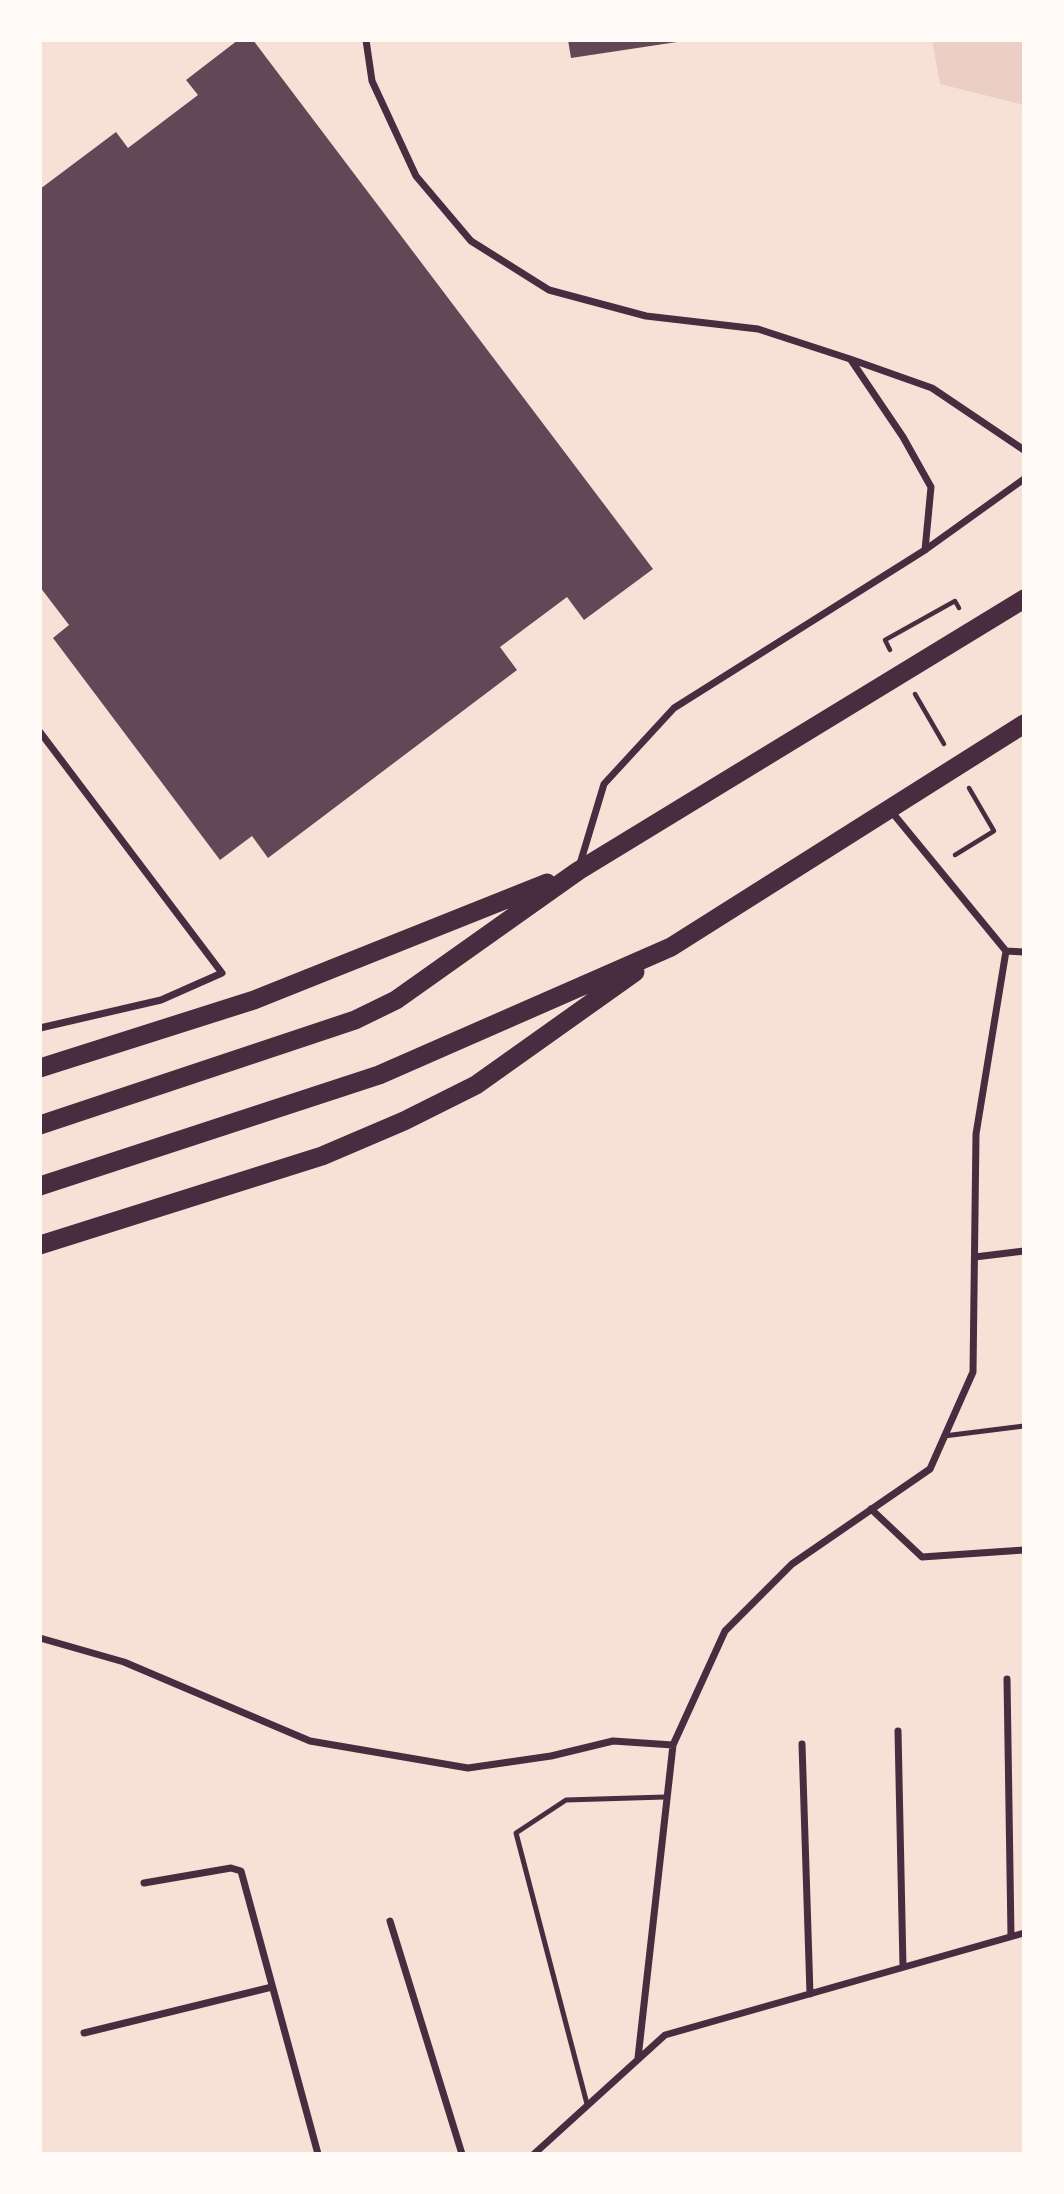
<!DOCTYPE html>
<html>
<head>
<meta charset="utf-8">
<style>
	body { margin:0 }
	#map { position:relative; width:1064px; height:2194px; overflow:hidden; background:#f7e1d7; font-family:"Work Sans",sans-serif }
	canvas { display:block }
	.frame { position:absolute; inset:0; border:42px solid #fffaf5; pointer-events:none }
</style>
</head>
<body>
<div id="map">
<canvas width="1064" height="2194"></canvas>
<div class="frame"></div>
</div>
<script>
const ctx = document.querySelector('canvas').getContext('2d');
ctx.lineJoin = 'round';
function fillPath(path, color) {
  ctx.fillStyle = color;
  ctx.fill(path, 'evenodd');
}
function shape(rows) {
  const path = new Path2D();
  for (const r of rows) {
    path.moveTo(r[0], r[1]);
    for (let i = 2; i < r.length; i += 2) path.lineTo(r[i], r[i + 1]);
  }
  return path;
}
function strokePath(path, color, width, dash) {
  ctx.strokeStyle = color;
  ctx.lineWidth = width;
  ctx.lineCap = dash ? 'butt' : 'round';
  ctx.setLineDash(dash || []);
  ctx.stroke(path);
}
fillPath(shape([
	[932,40,1024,40,1024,105,940,84]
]), '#ebcfc5');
fillPath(shape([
	[238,40,253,40,653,569,584,620,567,597,500,647,517,670,268,858,252,836,220,860,53,638,69,625,40,587,40,189,116,132,128,148,198,95,186,80],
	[568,40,677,40,677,42,571,58]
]), '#644757');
strokePath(shape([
	[890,650,885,640,955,601,959,608],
	[915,694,944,744],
	[955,855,994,831,969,788]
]), '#4a2c40', 4.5);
strokePath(shape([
	[944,1436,1024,1426],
	[587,2104,516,1833,566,1800,665,1797]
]), '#4a2c40', 5);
strokePath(shape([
	[366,40,372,81,416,176,471,241,549,290,646,316,758,329,850,359,932,388,1024,450],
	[851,360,903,437,931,487,925,550],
	[40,732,222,973,161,1000,40,1028],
	[891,811,1006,951,1024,952],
	[579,867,604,784,674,708,925,550,1024,479],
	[975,1257,1024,1251],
	[871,1509,922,1557,1024,1550],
	[40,1638,124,1662,310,1741,468,1768,551,1756,613,1741,673,1745],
	[1007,1679,1011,1936],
	[898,1731,903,1967],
	[802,1744,810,1994],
	[144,1883,231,1868,241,1871,318,2154],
	[390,1921,462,2154],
	[84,2033,272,1987],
	[638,2058,673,1745,725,1631,792,1564,930,1469,973,1372,976,1134,1006,951],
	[534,2154,665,2035,1024,1933]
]), '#4a2c40', 7);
strokePath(shape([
	[40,1068,254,1000,547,883],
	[40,1125,355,1020,396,1000,578,871,1024,599],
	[40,1186,379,1075,671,947,1024,724],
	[40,1245,322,1156,404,1121,476,1085,635,972]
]), '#4a2c40', 19);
</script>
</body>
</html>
